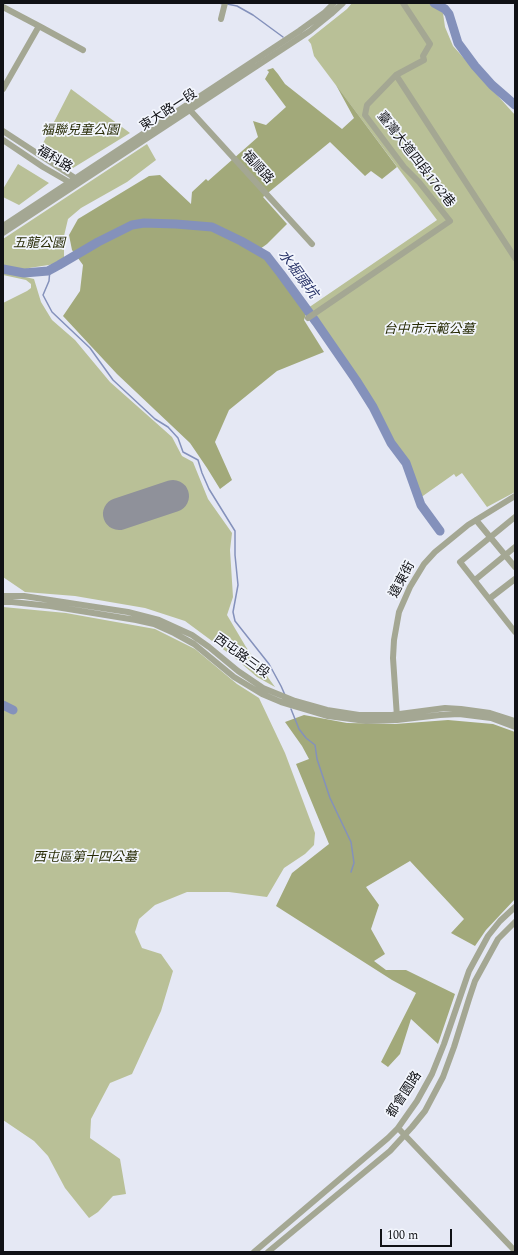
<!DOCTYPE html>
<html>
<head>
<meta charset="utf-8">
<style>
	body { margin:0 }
	#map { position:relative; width:518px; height:1255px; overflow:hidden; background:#e5e8f4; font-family:Spectral,serif }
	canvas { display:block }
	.frame { position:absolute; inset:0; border:4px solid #101115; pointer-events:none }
	.scale { position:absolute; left:380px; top:1229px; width:72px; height:18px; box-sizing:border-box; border:2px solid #101115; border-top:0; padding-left:5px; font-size:12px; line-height:14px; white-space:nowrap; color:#101115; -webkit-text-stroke:3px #f3f6fd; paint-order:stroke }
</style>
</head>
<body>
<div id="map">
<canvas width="518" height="1255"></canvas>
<div class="frame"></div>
<div class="scale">100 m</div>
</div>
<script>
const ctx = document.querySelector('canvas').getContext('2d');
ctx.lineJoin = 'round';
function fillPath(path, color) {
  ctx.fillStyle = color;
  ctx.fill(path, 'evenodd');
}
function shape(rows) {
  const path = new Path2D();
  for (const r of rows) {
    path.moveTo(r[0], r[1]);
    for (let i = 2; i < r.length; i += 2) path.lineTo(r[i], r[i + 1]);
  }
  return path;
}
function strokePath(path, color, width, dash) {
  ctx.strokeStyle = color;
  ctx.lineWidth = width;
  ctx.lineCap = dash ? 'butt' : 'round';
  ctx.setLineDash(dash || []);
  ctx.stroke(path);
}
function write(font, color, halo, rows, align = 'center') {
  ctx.font = font + ' Spectral,"Noto Sans TC",serif';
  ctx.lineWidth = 3.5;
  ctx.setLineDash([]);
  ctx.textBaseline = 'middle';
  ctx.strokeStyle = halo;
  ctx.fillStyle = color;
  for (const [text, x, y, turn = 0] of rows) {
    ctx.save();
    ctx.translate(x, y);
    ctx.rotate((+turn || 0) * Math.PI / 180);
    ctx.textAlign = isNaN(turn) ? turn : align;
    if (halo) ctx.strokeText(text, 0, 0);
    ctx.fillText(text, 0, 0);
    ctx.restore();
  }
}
fillPath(shape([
	[352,3,430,3,437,5,443,13,445,27,453,46,515,115,515,492,487,507,462,473,456,477,454,474,420,498,407,461,392,442,374,406,357,379,308,308,437,220,314,56,311,44,308,40,347,9],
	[71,89,130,133,73,168,40,149],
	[147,144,156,160,127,182,81,208,68,219,64,236,64,258,55,264,29,268,25,270,3,266,3,239],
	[18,164,49,183,19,205,3,197,3,189],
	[3,272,34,279,41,302,52,320,75,340,110,382,172,437,182,456,193,462,208,499,232,533,230,550,233,597,227,615,246,647,275,687,257,677,235,658,185,621,145,608,75,596,25,592,3,577,3,303,27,291,31,288,31,284,26,280,3,275],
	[3,607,66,613,155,629,195,649,237,684,259,698,285,753,315,833,314,845,305,854,284,868,267,897,229,892,187,892,155,905,139,919,135,932,142,948,161,954,173,971,161,1011,132,1074,110,1083,91,1119,90,1138,120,1159,126,1194,113,1196,98,1212,89,1218,65,1188,48,1156,34,1141,3,1120]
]), '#b9c097');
fillPath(shape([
	[273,68,278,74,285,84,342,129,354,118,336,85,397,167,382,179,371,171,365,176,330,142,263,197,287,224,267,244,260,249,270,258,291,281,308,308,304,320,324,352,277,371,229,410,215,442,232,480,220,489,207,468,190,443,117,374,63,316,80,291,83,265,72,250,69,235,78,219,149,176,160,175,191,204,192,192,206,179,208,181,258,137,253,121,266,125,286,107,265,79,269,72,267,70],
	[304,715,347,723,395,724,448,720,493,724,515,732,515,899,486,930,475,946,451,933,464,919,410,861,366,887,379,905,371,929,385,954,374,961,386,970,406,970,455,994,438,1044,411,1019,400,1054,388,1067,381,1062,416,993,392,980,276,906,292,873,329,844,296,764,309,759,302,746,285,722]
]), '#a2a97a');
strokePath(shape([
	[219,3,223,4],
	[227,4,237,6,253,15,283,37],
	[50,269,49,281,43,295,52,312,90,348,113,380,155,419,168,427,178,438,183,452,198,460,202,473,209,489,235,531,235,555,238,585,233,612,235,621,269,664,281,686,285,695],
	[291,709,299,729,306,738,315,745,317,759,330,798,351,842,354,863,351,872]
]), '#8491bb', 1.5);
strokePath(shape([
	[434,3,445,9,449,14,458,43,475,66,492,85,515,105],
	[3,269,24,273,48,271,59,265,98,242,132,225,144,223,176,224,212,227,241,241,267,256,281,274,316,322,356,380,373,407,391,443,406,463,421,505,440,531],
	[3,705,13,710]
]), '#8491bb', 9);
strokePath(shape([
	[119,514,173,496]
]), '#8f919a', 32);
strokePath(shape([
	[3,7,39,26],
	[221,19,225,3],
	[396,75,515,258],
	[3,89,39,26,83,50],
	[189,109,312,244],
	[3,131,75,178,76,180],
	[3,140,43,167,69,182,71,183],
	[3,226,299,31,324,13,334,3],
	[3,233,310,31,331,14,343,3],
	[308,318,450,221,419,182,404,167,365,115,367,105,396,75,424,60,423,56,430,44,403,3],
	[515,517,460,562,515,632],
	[476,520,515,567],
	[475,580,515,547],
	[3,596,24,596,128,612,159,620,192,635,209,647,238,671,263,688,295,701,327,710,359,715,392,715,445,708,461,709,490,713,515,721],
	[489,599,515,579],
	[3,602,12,602,50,606,136,620,154,624,174,633,194,644,234,677,262,694,281,702,328,716,366,721,397,720,440,715,459,714,491,718,515,727],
	[397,717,393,658,394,640,399,612,410,587,424,564,435,552,468,525,515,496],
	[398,1128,515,1251],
	[254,1252,388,1138,398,1128,417,1101,432,1074,444,1044,469,971,488,936,500,921,515,907],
	[268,1252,390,1151,412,1127,425,1111,443,1077,454,1047,469,999,475,981,498,939,515,922]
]), '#a4a793', 6);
write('13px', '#101115', '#f3f6fd', [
	["東大路一段",169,111,-33],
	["福科路",54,160,31],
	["臺灣大道四段1762巷",415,160,52],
	["福順路",257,168,48],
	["遠東街",403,580,-62],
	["西屯路三段",241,657,36],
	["都會園路",405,1095,-57]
]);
write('italic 13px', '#282c06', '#f3f6fd', [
	["福聯兒童公園",80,131],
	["五龍公園",39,244],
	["台中市示範公墓",429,330],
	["西屯區第十四公墓",85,858]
]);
write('italic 14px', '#273268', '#f3f6fd', [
	["水堀頭坑",297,275,53]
]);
</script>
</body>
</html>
